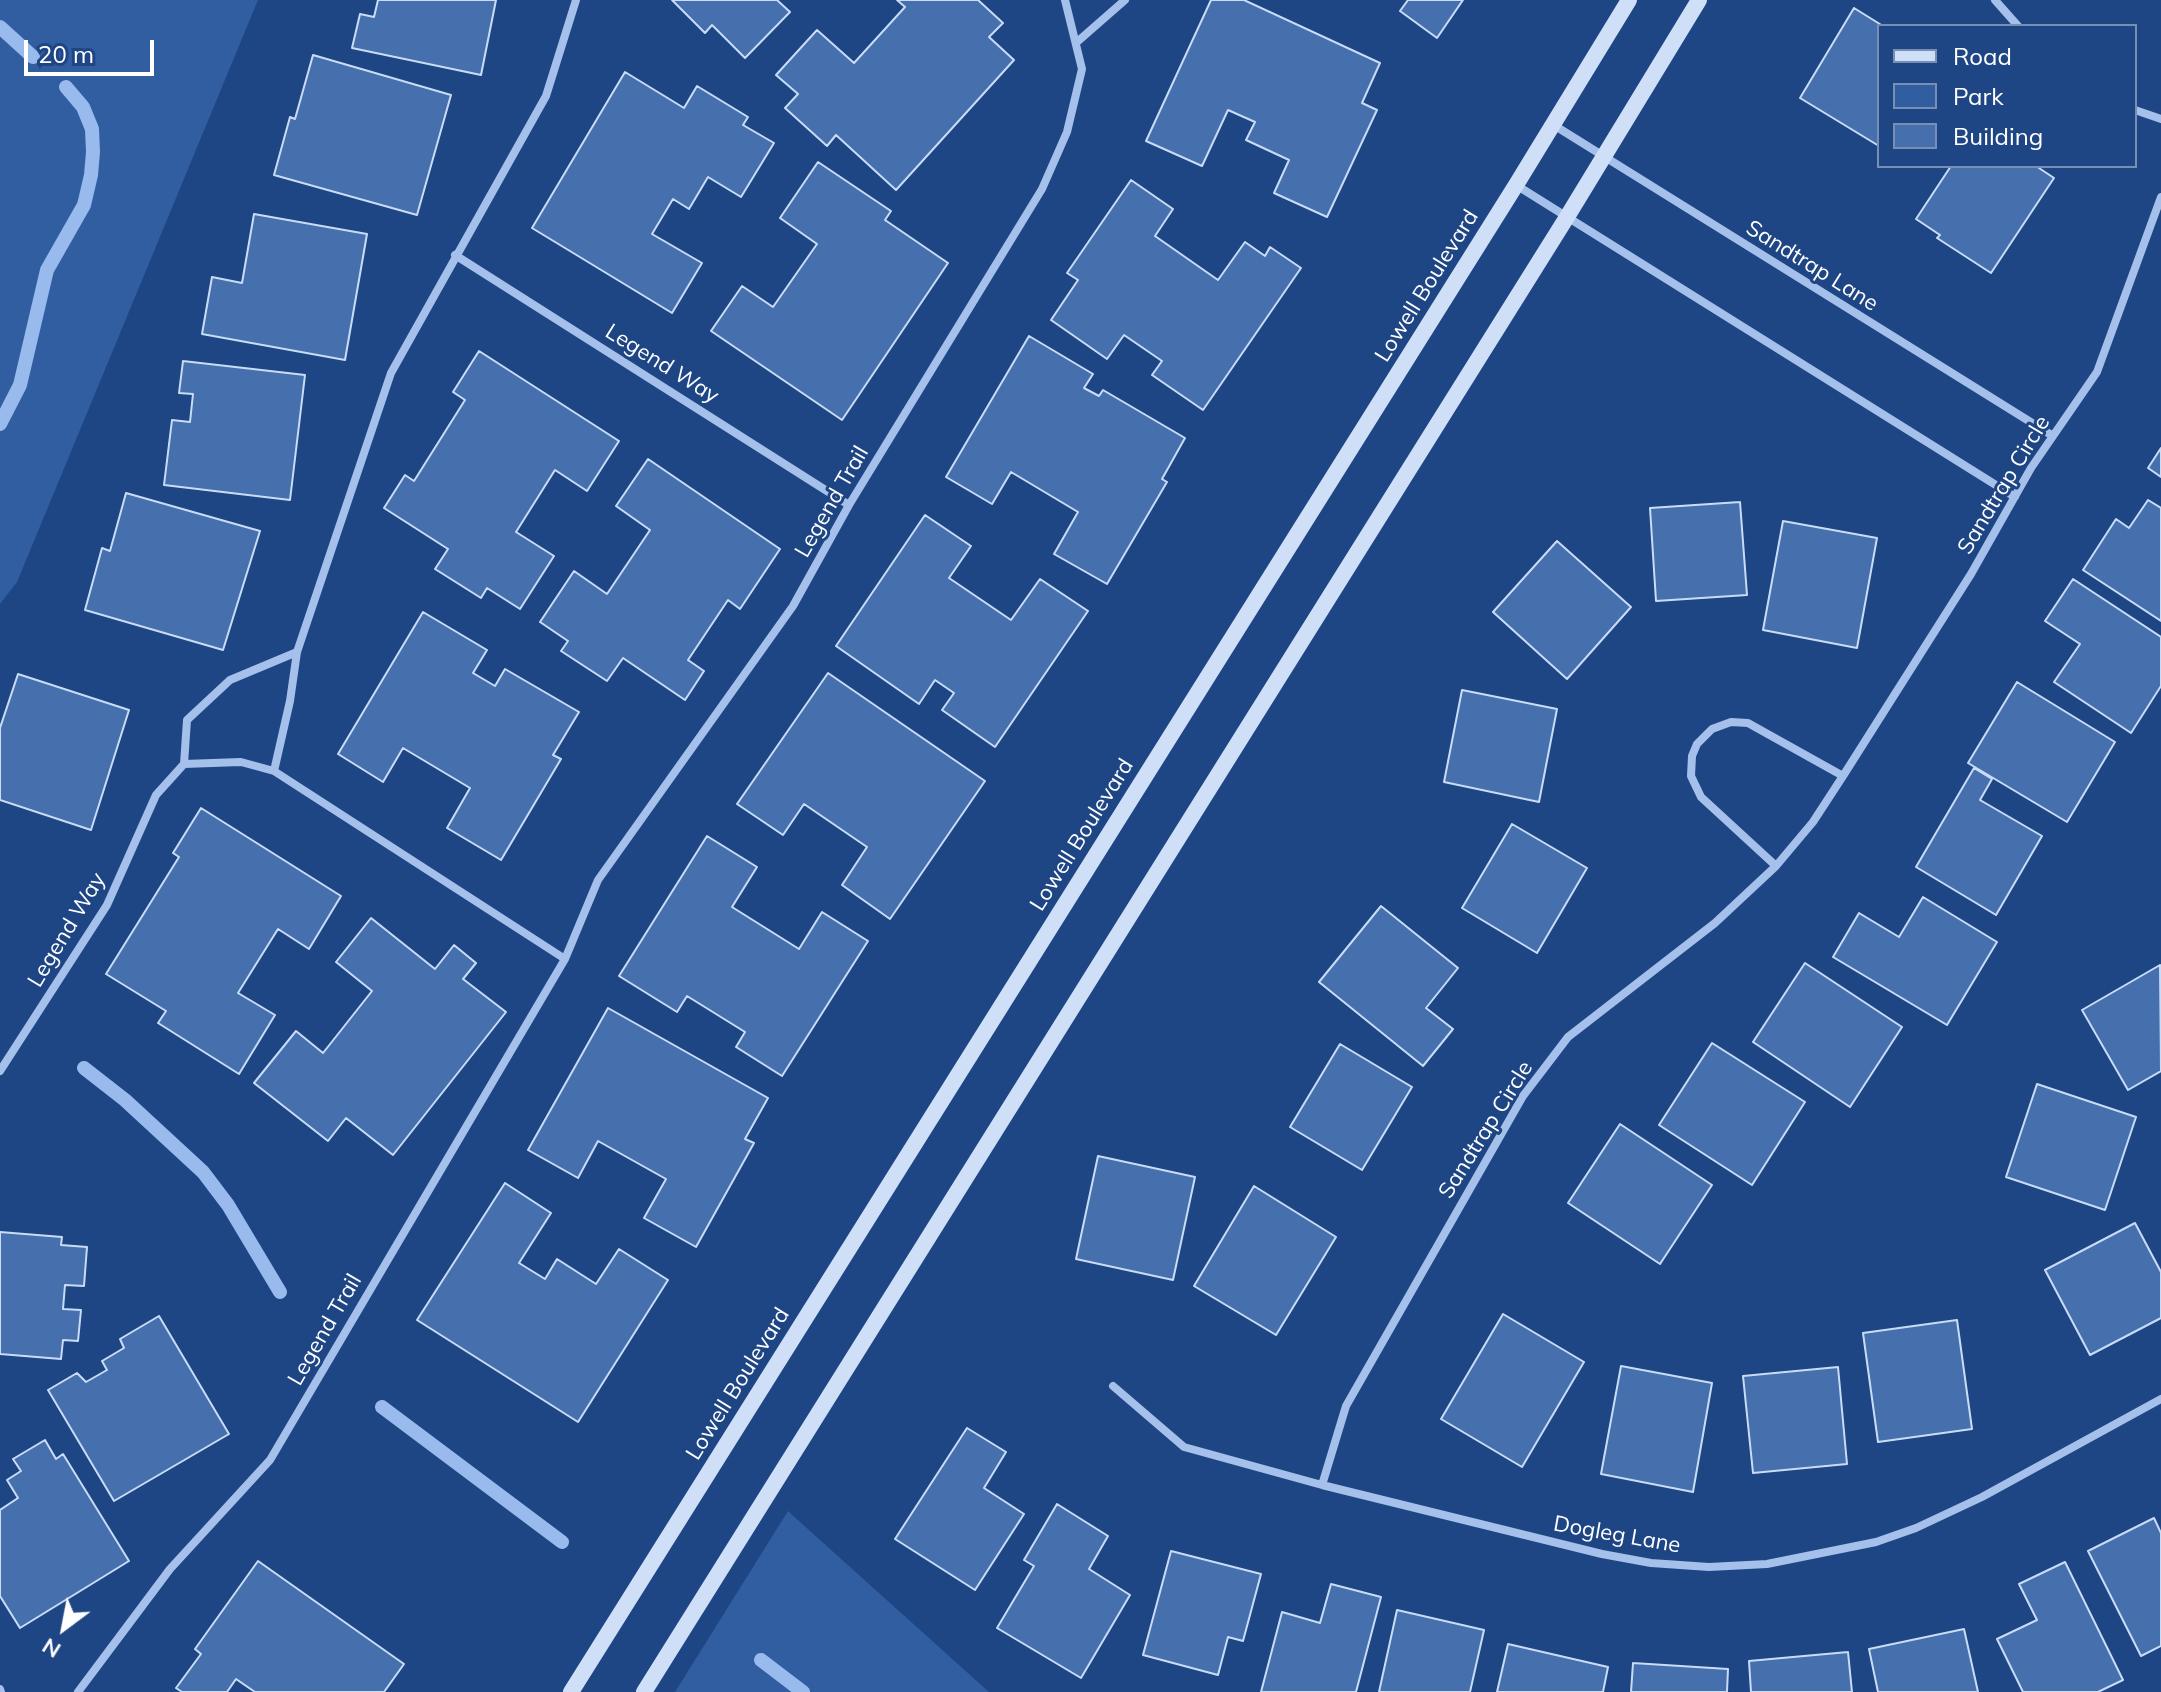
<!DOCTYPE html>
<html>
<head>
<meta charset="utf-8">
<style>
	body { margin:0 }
	#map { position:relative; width:2161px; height:1692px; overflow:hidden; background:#1e4584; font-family:Mulish,sans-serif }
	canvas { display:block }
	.legend { position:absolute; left:1877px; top:24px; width:260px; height:144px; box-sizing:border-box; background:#1e4584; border:2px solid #788fb5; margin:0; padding:10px 14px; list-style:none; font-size:24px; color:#fff }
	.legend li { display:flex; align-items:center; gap:16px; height:40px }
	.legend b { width:40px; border:2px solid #788fb5 }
	.north { position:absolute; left:24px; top:1588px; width:80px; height:80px; -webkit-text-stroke:6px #1e4584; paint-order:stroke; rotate:212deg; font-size:22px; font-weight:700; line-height:32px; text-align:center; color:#fff }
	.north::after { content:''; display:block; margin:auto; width:28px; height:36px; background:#fff; clip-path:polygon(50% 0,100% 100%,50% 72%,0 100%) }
	.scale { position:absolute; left:24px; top:40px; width:130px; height:36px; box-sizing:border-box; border:4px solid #fff; border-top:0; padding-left:10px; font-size:24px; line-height:28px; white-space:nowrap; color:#fff; -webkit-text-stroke:6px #1e4584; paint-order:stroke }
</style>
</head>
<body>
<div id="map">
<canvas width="2161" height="1692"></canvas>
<ul class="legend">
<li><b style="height:10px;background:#d0dff8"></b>Road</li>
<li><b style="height:22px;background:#315ea1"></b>Park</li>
<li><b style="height:22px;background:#466fad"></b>Building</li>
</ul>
<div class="north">N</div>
<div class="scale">20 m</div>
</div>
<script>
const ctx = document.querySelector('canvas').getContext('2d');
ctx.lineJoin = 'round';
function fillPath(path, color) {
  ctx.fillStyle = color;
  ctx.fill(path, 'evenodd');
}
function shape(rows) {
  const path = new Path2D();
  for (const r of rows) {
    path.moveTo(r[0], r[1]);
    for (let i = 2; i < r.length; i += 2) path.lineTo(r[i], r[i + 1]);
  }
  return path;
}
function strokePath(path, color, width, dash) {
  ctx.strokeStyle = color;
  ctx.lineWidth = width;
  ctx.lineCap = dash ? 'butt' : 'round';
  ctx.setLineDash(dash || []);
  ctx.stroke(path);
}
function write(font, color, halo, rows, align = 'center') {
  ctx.font = font + ' Mulish,sans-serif';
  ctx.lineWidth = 6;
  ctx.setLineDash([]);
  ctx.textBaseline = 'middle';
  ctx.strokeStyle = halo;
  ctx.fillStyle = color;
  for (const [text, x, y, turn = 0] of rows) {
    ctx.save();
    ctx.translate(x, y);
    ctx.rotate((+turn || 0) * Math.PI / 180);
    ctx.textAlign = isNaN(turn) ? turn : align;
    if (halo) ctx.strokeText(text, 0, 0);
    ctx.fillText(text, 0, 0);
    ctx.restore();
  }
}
fillPath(shape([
	[0,0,258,0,17,582,0,604],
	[788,1511,810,1531,989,1692,675,1692]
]), '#315ea1');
strokePath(shape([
	[0,27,33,57],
	[0,424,20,385,47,270,84,205,91,175,93,152,92,129,83,107,66,87],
	[84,1068,125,1100,203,1172,228,1205,280,1292],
	[382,1407,562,1542],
	[761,1660,803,1692]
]), '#98baec', 14);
const building = shape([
	[378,0,496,0,481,75,352,48,360,14,374,17,378,0],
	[672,0,777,0,790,12,745,58,712,25,705,33,672,0],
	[897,0,978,0,1003,23,989,37,1014,60,896,190,836,135,827,146,785,108,798,94,776,75,817,30,854,63,905,7,897,0],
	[1211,0,1244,0,1380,63,1362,103,1377,110,1327,217,1274,193,1289,160,1246,140,1255,122,1228,110,1202,166,1146,141,1211,0],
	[1408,0,1463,0,1437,38,1400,11,1408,0],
	[1854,8,1883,26,1879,26,1879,146,1800,98,1854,8],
	[313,55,451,95,417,215,274,175,290,117,295,119,313,55],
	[625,72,684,108,697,86,748,117,743,125,774,143,741,197,708,177,689,209,673,199,652,234,702,263,672,313,532,228,625,72],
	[818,162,891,211,885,220,948,263,842,420,711,331,742,286,773,307,817,244,780,218,818,162],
	[1951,166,2036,166,2054,178,1991,273,1937,238,1940,235,1916,219,1951,166],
	[1131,180,1173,209,1155,236,1218,280,1245,242,1265,256,1270,247,1301,268,1203,410,1152,375,1162,361,1124,335,1107,359,1051,320,1078,280,1067,273,1131,180],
	[254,214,367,234,345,360,202,334,212,277,242,283,254,214],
	[1029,336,1093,374,1084,388,1099,396,1103,390,1185,438,1162,479,1167,482,1107,584,1054,554,1078,512,1011,472,992,504,946,477,1029,336],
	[479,351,619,441,587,491,555,470,516,532,554,556,520,609,487,588,481,598,435,569,448,549,384,508,405,475,414,481,465,400,453,392,479,351],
	[183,361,305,375,290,500,164,485,172,420,190,422,193,394,179,393,183,361],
	[2161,448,2161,477,2148,468,2161,448],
	[648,459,780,549,740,609,728,600,688,660,704,671,685,700,623,658,607,681,561,651,568,641,540,622,574,571,607,594,650,530,616,506,648,459],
	[126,493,260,531,223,650,85,610,102,548,110,551,126,493],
	[2148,500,2161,508,2161,621,2083,570,2116,519,2129,528,2148,500],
	[1740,502,1747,595,1656,601,1650,508,1740,502],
	[925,515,971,546,949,578,1011,620,1040,579,1088,611,995,747,942,710,954,693,935,680,919,704,836,646,925,515],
	[1783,521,1877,538,1857,648,1763,630,1783,521],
	[1557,541,1631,607,1567,679,1493,612,1557,541],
	[2073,579,2161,637,2161,686,2131,733,2054,682,2080,644,2045,621,2073,579],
	[423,612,487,650,473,673,495,686,505,669,579,712,553,755,561,759,501,860,447,828,470,788,403,748,383,782,338,754,423,612],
	[828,673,985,781,890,919,842,885,867,847,804,804,783,835,737,804,828,673],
	[18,674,129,710,91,830,0,800,0,728,18,674],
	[2017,682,2115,742,2067,822,1968,763,2017,682],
	[1462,690,1557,709,1539,802,1444,782,1462,690],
	[1974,768,1992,779,1980,800,2042,836,1996,915,1916,867,1974,768],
	[201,808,341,896,309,949,278,929,238,993,275,1015,239,1074,158,1023,166,1011,106,974,179,857,173,853,201,808],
	[1512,824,1587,868,1537,953,1462,908,1512,824],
	[707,836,757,867,732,907,799,949,822,912,868,941,782,1076,736,1047,745,1032,687,996,677,1012,619,976,707,836],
	[1923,897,1997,942,1947,1025,1833,957,1859,913,1899,937,1923,897],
	[1381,906,1458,968,1426,1008,1453,1029,1423,1066,1319,982,1381,906],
	[371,918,435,969,454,945,476,963,463,979,506,1012,393,1155,346,1118,328,1141,254,1083,296,1031,323,1053,372,991,336,962,371,918],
	[1805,963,1902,1027,1850,1107,1753,1042,1805,963],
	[2160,965,2161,1071,2128,1090,2082,1010,2160,965],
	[608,1008,768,1098,745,1139,754,1143,696,1247,644,1218,666,1179,598,1141,578,1178,528,1150,608,1008],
	[1712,1043,1805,1102,1752,1185,1659,1125,1712,1043],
	[1340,1044,1412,1087,1362,1170,1290,1127,1340,1044],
	[2037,1084,2136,1117,2105,1210,2006,1177,2037,1084],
	[1620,1124,1712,1185,1660,1264,1568,1203,1620,1124],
	[1098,1156,1195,1177,1173,1280,1076,1259,1098,1156],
	[505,1183,551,1213,519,1263,545,1279,557,1259,596,1284,619,1249,668,1280,578,1422,417,1320,505,1183],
	[1254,1186,1336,1237,1276,1335,1194,1286,1254,1186],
	[2135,1223,2161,1272,2161,1318,2090,1355,2045,1270,2135,1223],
	[0,1232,62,1237,61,1245,87,1247,84,1286,65,1285,63,1309,81,1310,78,1341,63,1340,61,1359,0,1354,0,1232],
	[1503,1314,1584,1362,1522,1467,1441,1419,1503,1314],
	[159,1316,229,1434,114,1501,48,1390,77,1373,86,1382,107,1370,102,1361,124,1348,120,1339,159,1316],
	[1957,1320,1972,1429,1878,1442,1863,1333,1957,1320],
	[1621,1366,1712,1383,1693,1492,1601,1474,1621,1366],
	[1838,1367,1847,1464,1753,1473,1743,1376,1838,1367],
	[967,1428,1006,1452,984,1488,1024,1514,975,1590,895,1539,967,1428],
	[45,1440,56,1459,63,1454,129,1561,20,1628,0,1596,0,1510,18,1498,7,1480,21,1471,13,1459,45,1440],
	[1057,1504,1108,1536,1089,1569,1130,1595,1081,1678,997,1628,1034,1566,1024,1560,1057,1504],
	[2154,1518,2161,1533,2161,1646,2141,1656,2088,1551,2154,1518],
	[1171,1551,1261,1574,1243,1641,1228,1637,1218,1675,1143,1655,1171,1551],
	[258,1561,404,1664,384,1692,255,1692,236,1679,227,1692,182,1692,176,1688,201,1654,195,1649,258,1561],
	[2065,1562,2123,1680,2098,1692,2023,1692,1997,1639,2037,1620,2019,1584,2065,1562],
	[1331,1584,1381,1597,1356,1692,1261,1692,1282,1612,1320,1623,1331,1584],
	[1397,1610,1484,1630,1470,1692,1379,1692,1397,1610],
	[1964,1629,1978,1692,1878,1692,1869,1649,1964,1629],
	[1508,1644,1608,1667,1603,1692,1497,1692,1508,1644],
	[1848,1652,1852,1692,1751,1692,1749,1661,1848,1652],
	[1633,1663,1728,1669,1727,1692,1631,1692,1633,1663]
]);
fillPath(building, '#466fad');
strokePath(building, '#c9dcf7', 2);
strokePath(shape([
	[1995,0,2018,26],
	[1077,42,1125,0],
	[2135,110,2161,119],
	[1552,124,2053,436],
	[1516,185,2015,497],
	[455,255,849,505],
	[184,764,187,720,230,680,297,652],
	[274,771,290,701,297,652,391,373,546,96,576,0],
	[1776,866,1701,797,1691,776,1692,756,1697,744,1712,729,1731,722,1748,723,1843,776],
	[0,1071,107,905,156,795,184,764,241,762,274,771,565,959],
	[1113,1386,1184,1447,1322,1485,1602,1554,1651,1563,1709,1567,1767,1564,1876,1542,1916,1528,1982,1497,2161,1399],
	[1322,1485,1346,1406,1523,1096,1568,1037,1715,923,1776,866,1813,822,1843,776,1971,574,2031,468,2097,372,2161,197],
	[0,1689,1,1692],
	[78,1692,170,1569,270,1460,565,959,598,880,793,606,849,505,1042,189,1067,132,1082,69,1065,0]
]), '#a5c0ea', 8);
strokePath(shape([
	[571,1692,1516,185,1629,0],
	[644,1692,1567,217,1699,0]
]), '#d0dff8', 16);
write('22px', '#fff', '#1e4584', [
	["Sandtrap Lane",1812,266,32],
	["Lowell Boulevard",1427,286,-58],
	["Legend Way",662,364,32],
	["Sandtrap Circle",2004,485,-59],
	["Legend Trail",832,502,-60],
	["Lowell Boulevard",1082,835,-58],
	["Legend Way",67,930,-59],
	["Sandtrap Circle",1486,1130,-58],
	["Legend Trail",325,1330,-60],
	["Lowell Boulevard",738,1384,-58],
	["Dogleg Lane",1617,1535,10]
]);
</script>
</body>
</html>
